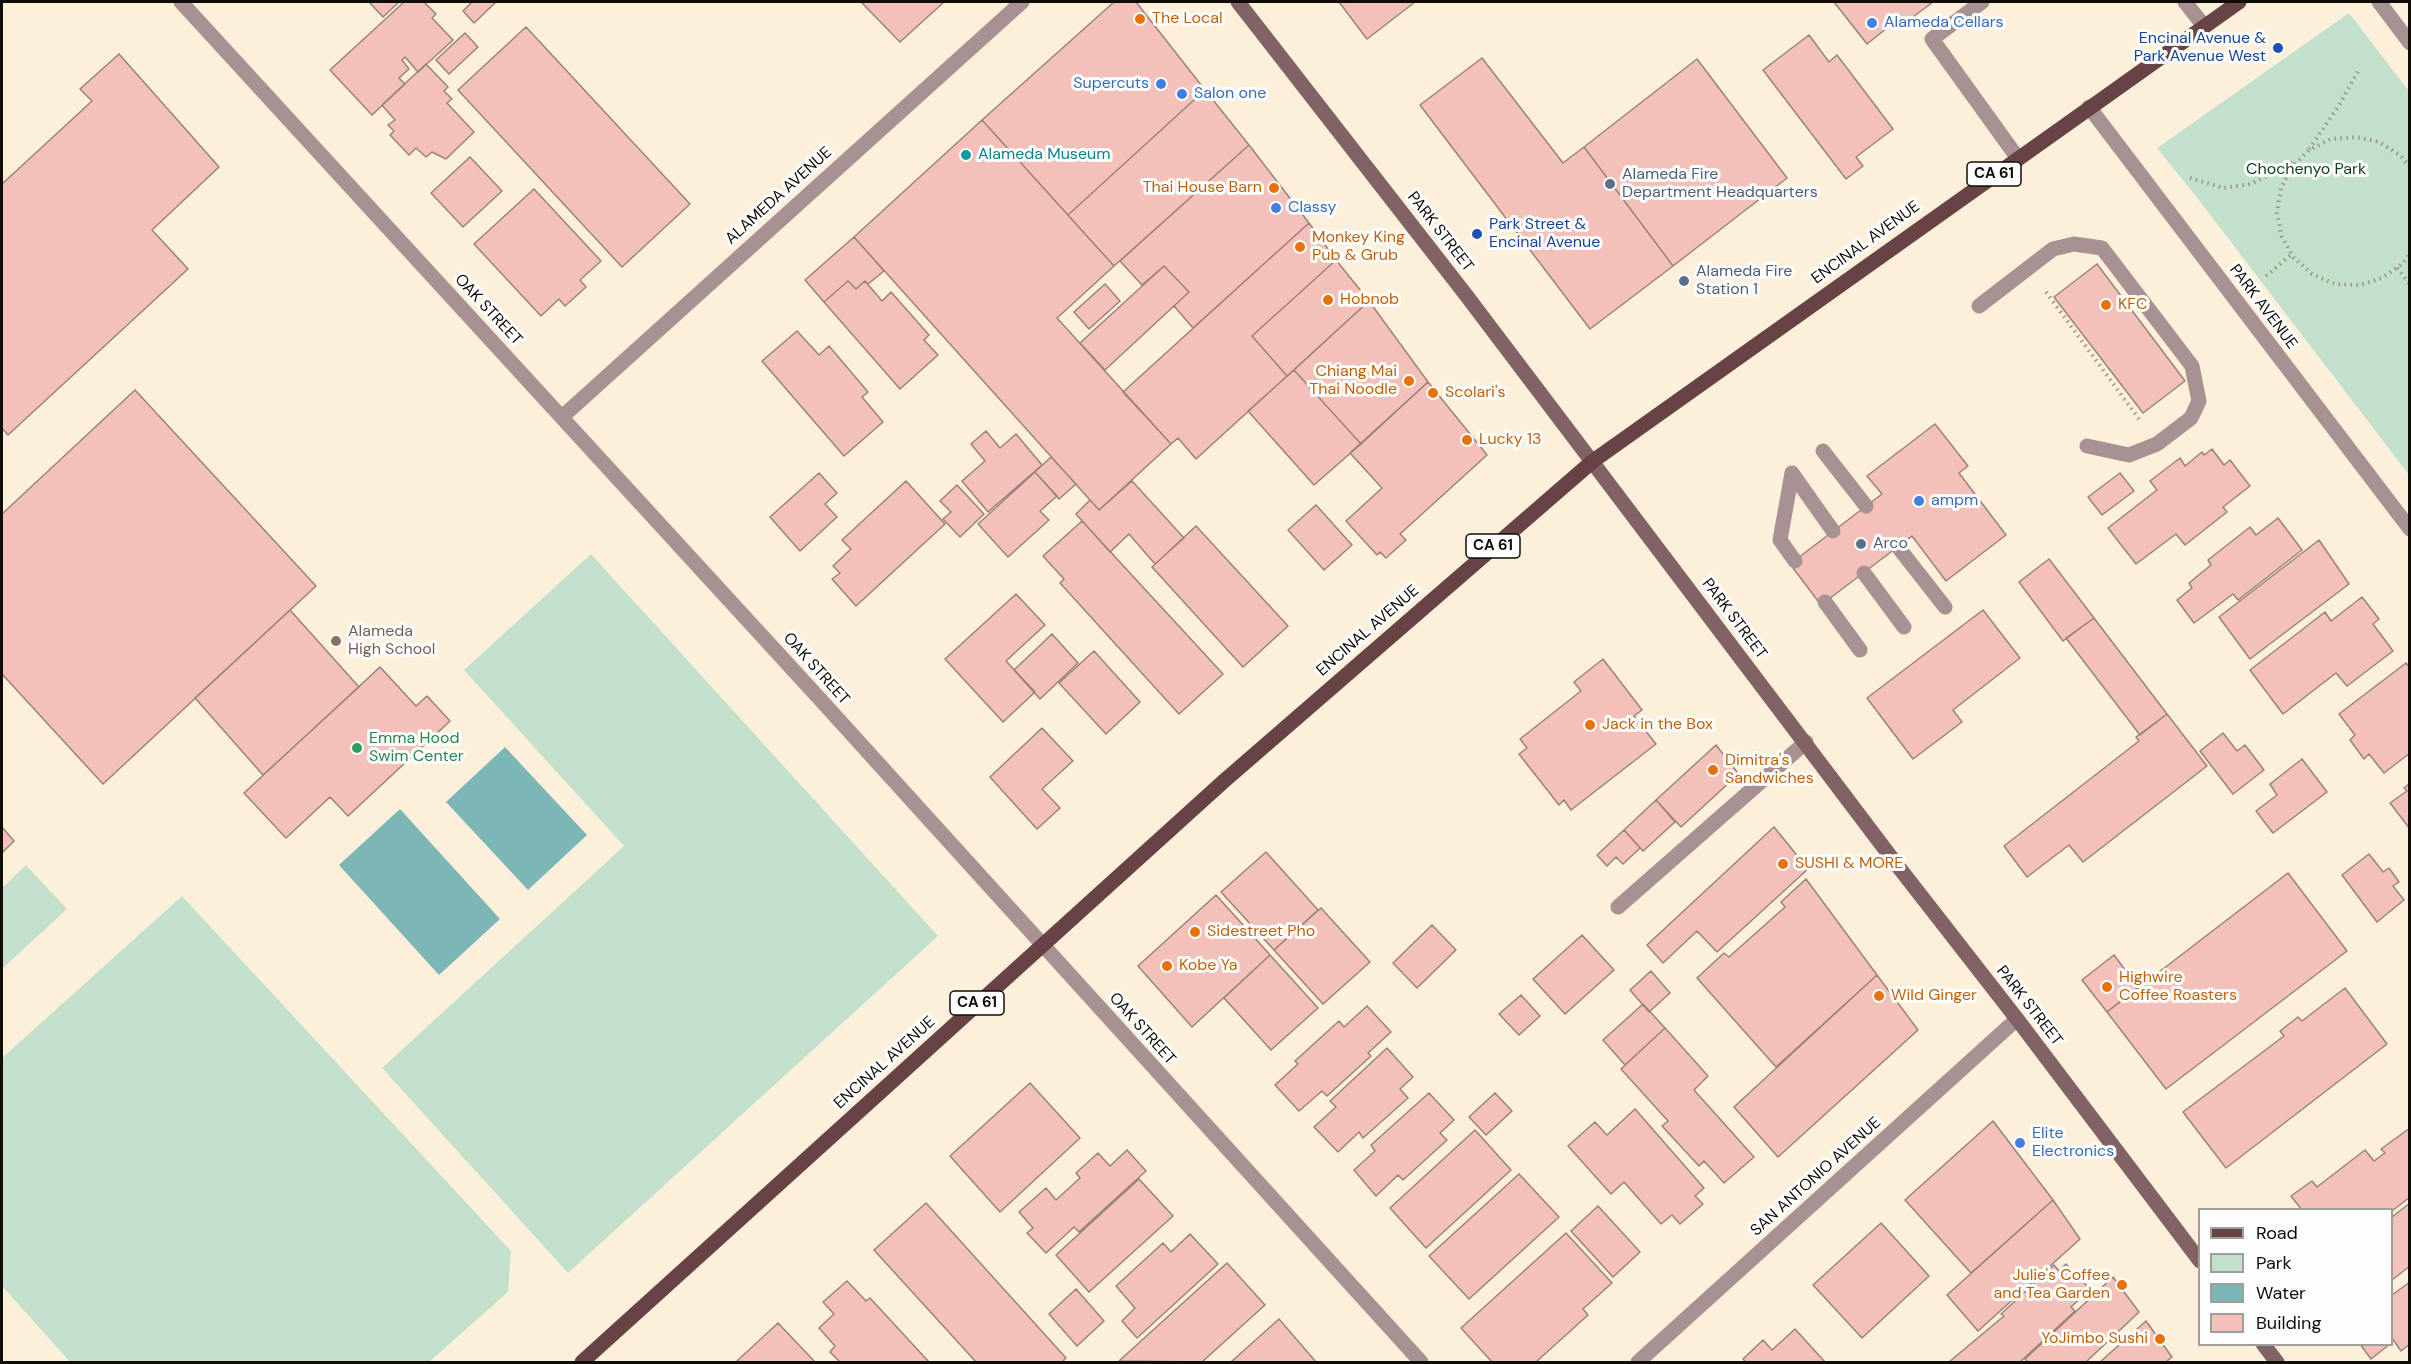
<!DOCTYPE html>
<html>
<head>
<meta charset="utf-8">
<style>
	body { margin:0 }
	#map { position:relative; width:2411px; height:1364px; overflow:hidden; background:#fcf0db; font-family:"DM Sans",sans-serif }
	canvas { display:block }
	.frame { position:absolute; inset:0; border:3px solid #110d06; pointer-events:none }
	.legend { position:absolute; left:2198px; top:1208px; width:195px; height:138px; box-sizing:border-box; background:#fefefe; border:2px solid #9f9e9b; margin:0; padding:8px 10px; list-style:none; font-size:18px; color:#110d06 }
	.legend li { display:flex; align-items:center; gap:12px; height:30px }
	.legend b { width:30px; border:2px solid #9f9e9b }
</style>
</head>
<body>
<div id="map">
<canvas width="2411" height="1364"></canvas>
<div class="frame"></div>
<ul class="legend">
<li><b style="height:8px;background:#674346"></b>Road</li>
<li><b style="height:16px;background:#c3e0cc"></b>Park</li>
<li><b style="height:16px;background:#7db6b7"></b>Water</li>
<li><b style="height:16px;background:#f3c1b9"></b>Building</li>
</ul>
</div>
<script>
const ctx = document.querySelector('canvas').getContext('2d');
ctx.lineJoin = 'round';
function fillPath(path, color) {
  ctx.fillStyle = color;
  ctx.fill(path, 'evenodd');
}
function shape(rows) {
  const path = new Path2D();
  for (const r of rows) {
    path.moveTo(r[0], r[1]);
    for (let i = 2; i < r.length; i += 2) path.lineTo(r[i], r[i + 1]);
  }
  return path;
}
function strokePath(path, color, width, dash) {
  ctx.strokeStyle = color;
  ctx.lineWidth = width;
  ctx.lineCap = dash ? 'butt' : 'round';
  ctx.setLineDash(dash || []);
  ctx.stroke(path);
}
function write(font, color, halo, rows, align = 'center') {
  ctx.font = font + ' "DM Sans",sans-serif';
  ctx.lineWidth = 6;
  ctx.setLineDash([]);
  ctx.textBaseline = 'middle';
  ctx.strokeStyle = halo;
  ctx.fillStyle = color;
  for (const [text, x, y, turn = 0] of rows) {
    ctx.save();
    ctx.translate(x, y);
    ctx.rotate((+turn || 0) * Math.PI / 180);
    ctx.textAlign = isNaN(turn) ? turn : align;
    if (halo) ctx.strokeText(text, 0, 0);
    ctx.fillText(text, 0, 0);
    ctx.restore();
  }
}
fillPath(shape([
	[2349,13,2409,91,2409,475,2198,199,2157,148],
	[591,554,938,936,568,1273,382,1068,624,846,464,670],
	[26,865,67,909,2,969,2,888],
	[182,896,511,1251,508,1292,429,1362,70,1362,2,1286,2,1058]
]), '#c3e0cc');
fillPath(shape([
	[505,747,587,835,528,890,446,802],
	[400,809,500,919,439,975,339,865]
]), '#7db6b7');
const building = shape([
	[369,2,399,2,383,17,369,2],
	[404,2,424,2,436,14,432,18,453,40,418,72,405,57,402,60,409,69,399,78,405,84,372,115,330,70,404,2],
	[472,2,496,2,474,23,463,11,472,2],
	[861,2,944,2,900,42,861,2],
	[1114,2,1136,2,1205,90,1068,215,982,120,1114,2],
	[1339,2,1415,2,1367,39,1339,2],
	[1834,2,1933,2,1901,26,1897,20,1867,44,1834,2],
	[526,27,690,204,622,267,458,90,526,27],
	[465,33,478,47,449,74,436,60,465,33],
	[1809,35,1829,62,1837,55,1893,129,1856,157,1863,166,1846,179,1763,70,1809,35],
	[119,54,219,167,152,230,188,269,8,435,2,428,2,184,92,101,80,89,119,54],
	[1482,58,1563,163,1584,147,1673,266,1590,329,1420,105,1482,58],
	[1697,59,1787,178,1673,266,1584,147,1697,59],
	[426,64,448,87,444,91,452,99,447,103,474,132,446,159,432,152,426,157,416,148,409,155,390,135,394,131,388,125,395,120,382,105,426,64],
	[1205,90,1249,145,1114,266,1068,215,1205,90],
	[982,120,1114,266,1057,318,1171,444,1099,510,854,237,982,120],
	[1249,145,1309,223,1193,328,1174,306,1189,292,1164,266,1142,285,1120,261,1249,145],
	[470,157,502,191,463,227,431,193,470,157],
	[534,189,601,261,580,280,586,287,565,306,559,299,541,316,474,244,534,189],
	[1309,223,1336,260,1252,336,1287,376,1196,459,1178,438,1171,444,1123,392,1309,223],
	[854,237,884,271,868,284,865,281,856,289,848,281,824,302,805,280,854,237],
	[1336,260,1369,301,1287,376,1252,336,1336,260],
	[2097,264,2185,381,2143,413,2054,297,2097,264],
	[1164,266,1189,292,1105,370,1080,343,1164,266],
	[848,281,856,289,865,281,882,301,891,292,929,335,924,340,938,355,900,389,824,302,848,281],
	[1105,284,1120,301,1089,329,1074,312,1105,284],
	[1369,301,1428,382,1361,444,1294,370,1369,301],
	[797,331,819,355,829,346,868,392,862,397,883,422,844,456,762,361,797,331],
	[1294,370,1361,444,1314,485,1248,411,1294,370],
	[1428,382,1487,455,1400,534,1406,540,1386,558,1380,552,1377,555,1346,521,1382,488,1350,453,1428,382],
	[135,390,316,586,103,784,2,674,2,514,135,390],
	[1935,424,1968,466,1959,473,2006,535,1946,581,1912,536,1821,605,1790,564,1882,494,1867,476,1935,424],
	[986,431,1000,448,1016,434,1042,465,988,512,962,481,985,461,971,444,986,431],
	[2212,449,2224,465,2230,460,2250,486,2223,507,2227,512,2185,545,2176,534,2136,564,2108,528,2157,490,2150,481,2180,458,2185,466,2202,452,2204,455,2212,449],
	[1051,457,1076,484,1059,499,1035,472,1051,457],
	[1035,472,1057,496,1040,511,1049,520,1008,557,978,524,1035,472],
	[819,473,837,493,825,504,837,517,800,551,770,517,819,473],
	[2120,473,2134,491,2102,515,2088,497,2120,473],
	[906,481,945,524,856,606,832,579,840,573,833,566,851,549,842,540,906,481],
	[1132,481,1184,538,1155,564,1129,534,1110,552,1076,514,1090,500,1099,510,1132,481],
	[957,485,984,514,960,537,943,519,951,512,940,501,957,485],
	[1316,505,1352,545,1324,570,1288,530,1316,505],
	[2278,518,2302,550,2238,600,2233,594,2194,623,2177,600,2192,588,2189,583,2211,565,2208,560,2250,527,2256,535,2278,518],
	[1082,521,1223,674,1179,714,1060,583,1064,579,1043,556,1082,521],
	[1196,526,1288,626,1243,667,1152,567,1196,526],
	[2319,540,2349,584,2250,659,2219,617,2319,540],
	[2049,559,2094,618,2063,641,2019,582,2049,559],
	[1016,594,1045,625,1006,661,1035,692,1003,722,945,659,1016,594],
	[2362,597,2379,619,2373,624,2393,651,2347,686,2336,673,2283,714,2250,670,2325,612,2331,621,2362,597],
	[290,610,359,687,263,775,195,698,290,610],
	[1983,610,2020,658,1953,710,1962,722,1913,759,1867,698,1983,610],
	[2094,618,2167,714,2140,735,2066,638,2094,618],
	[1052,634,1078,663,1040,699,1014,670,1052,634],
	[1094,651,1140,702,1106,734,1059,683,1094,651],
	[1603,659,1642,710,1634,716,1656,744,1571,810,1564,800,1559,805,1519,754,1527,748,1520,739,1581,691,1574,682,1603,659],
	[2406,663,2410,668,2410,753,2384,773,2369,754,2364,759,2350,740,2355,735,2339,714,2406,663],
	[380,667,416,706,427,696,450,721,348,816,330,797,286,838,244,793,380,667],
	[2167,714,2207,766,2083,862,2069,845,2027,877,2004,846,2139,741,2136,737,2167,714],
	[1042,728,1073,761,1042,789,1060,808,1037,829,990,777,1042,728],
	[2223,733,2237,751,2245,745,2264,770,2233,794,2200,751,2223,733],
	[1716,745,1737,772,1732,780,1681,827,1656,800,1716,745],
	[2302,759,2327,792,2273,833,2256,811,2277,795,2270,784,2302,759],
	[2410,783,2410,829,2390,803,2407,791,2404,788,2410,783],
	[1656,800,1675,822,1643,851,1624,830,1656,800],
	[2,827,14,841,2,853,2,827],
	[1774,827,1808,869,1717,952,1697,931,1663,963,1647,945,1774,827],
	[1624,830,1640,848,1623,864,1616,857,1607,866,1597,855,1624,830],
	[1266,852,1318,910,1274,950,1221,892,1266,852],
	[2369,854,2383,872,2389,868,2399,882,2393,886,2404,900,2377,922,2342,875,2369,854],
	[2288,873,2347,951,2166,1089,2107,1012,2288,873],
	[1806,879,1877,975,1776,1067,1697,978,1724,953,1729,957,1785,907,1781,902,1806,879],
	[1216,895,1270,955,1192,1027,1138,966,1216,895],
	[1321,908,1370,962,1323,1004,1274,950,1321,908],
	[1432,925,1456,950,1417,988,1393,963,1432,925],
	[1582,935,1614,970,1565,1014,1533,979,1582,935],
	[1270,955,1318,1008,1271,1050,1224,998,1270,955],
	[2114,955,2138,987,2107,1012,2082,980,2114,955],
	[1651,971,1670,993,1649,1012,1630,990,1651,971],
	[1877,975,1918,1030,1778,1157,1734,1107,1877,975],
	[2345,988,2387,1044,2226,1168,2183,1112,2284,1036,2280,1031,2298,1017,2302,1021,2345,988],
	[1521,995,1540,1016,1519,1035,1499,1014,1521,995],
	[1643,1004,1665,1028,1625,1065,1603,1040,1643,1004],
	[1367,1006,1391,1032,1368,1053,1371,1056,1327,1096,1322,1091,1299,1111,1275,1085,1298,1064,1295,1061,1339,1021,1344,1027,1367,1006],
	[1665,1028,1708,1076,1694,1090,1754,1157,1724,1183,1704,1161,1699,1166,1662,1126,1668,1121,1621,1069,1665,1028],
	[1387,1048,1413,1077,1400,1089,1408,1098,1363,1138,1359,1132,1338,1152,1314,1127,1336,1107,1330,1101,1387,1048],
	[1030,1083,1080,1138,1000,1212,950,1156,1030,1083],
	[1429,1093,1454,1120,1440,1133,1447,1140,1403,1180,1398,1175,1376,1196,1354,1170,1375,1151,1371,1145,1429,1093],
	[1495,1093,1512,1111,1486,1135,1469,1117,1495,1093],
	[1635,1109,1704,1188,1695,1196,1703,1204,1680,1224,1672,1215,1661,1224,1624,1182,1611,1194,1568,1146,1595,1122,1607,1135,1635,1109],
	[1993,1121,2053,1200,1971,1273,1905,1200,1993,1121],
	[2410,1128,2410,1197,2392,1211,2302,1210,2291,1196,2312,1181,2317,1187,2365,1150,2374,1161,2385,1153,2381,1149,2410,1128],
	[1475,1130,1511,1170,1426,1248,1390,1208,1475,1130],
	[1127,1150,1146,1171,1079,1232,1074,1227,1046,1253,1027,1233,1033,1228,1019,1212,1046,1188,1056,1200,1080,1178,1076,1173,1098,1153,1110,1166,1127,1150],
	[1519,1174,1559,1217,1469,1299,1429,1256,1519,1174],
	[1139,1179,1173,1216,1089,1292,1056,1255,1139,1179],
	[2053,1200,2080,1239,1978,1331,1947,1295,2053,1200],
	[926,1203,1066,1358,1062,1362,976,1362,874,1250,926,1203],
	[2410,1203,2410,1266,2392,1280,2392,1217,2410,1203],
	[1598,1206,1640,1252,1613,1277,1571,1231,1598,1206],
	[1881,1223,1929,1276,1862,1338,1813,1285,1881,1223],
	[1566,1233,1612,1283,1583,1309,1588,1315,1536,1362,1492,1362,1461,1328,1566,1233],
	[1190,1234,1218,1264,1137,1338,1122,1321,1135,1308,1116,1286,1163,1243,1171,1252,1190,1234],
	[1227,1263,1265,1305,1202,1362,1119,1361,1227,1263],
	[2066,1264,2090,1289,2071,1307,2075,1311,2020,1362,1949,1362,2004,1316,2001,1314,2054,1265,2059,1271,2066,1264],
	[2113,1277,2139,1312,2086,1362,2028,1362,2025,1359,2113,1277],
	[847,1281,866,1301,870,1298,929,1362,840,1362,830,1352,835,1346,819,1328,834,1314,823,1302,847,1281],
	[2410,1282,2410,1344,2401,1351,2392,1338,2392,1295,2410,1282],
	[1076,1289,1104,1321,1077,1346,1049,1314,1076,1289],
	[1279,1319,1316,1362,1231,1362,1279,1319],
	[2146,1321,2172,1357,2166,1362,2100,1362,2146,1321],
	[778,1323,815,1362,739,1362,737,1361,778,1323],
	[1795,1329,1825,1362,1746,1362,1743,1359,1763,1340,1772,1350,1795,1329],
	[2360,1344,2390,1344,2371,1359,2360,1344]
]);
fillPath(building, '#f3c1b9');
strokePath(building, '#9a827e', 1.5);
strokePath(shape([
	[2309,149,2338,107,2360,68],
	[2410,167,2400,155,2379,142,2356,137,2331,139,2309,150,2292,167,2281,188,2277,213,2282,237,2294,258,2312,274,2335,284,2359,285,2382,278,2402,264,2410,254],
	[2190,178,2223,188,2251,184,2293,162],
	[2397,268,2410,284],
	[2266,276,2292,254],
	[2046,292,2139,419]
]), '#9d9485', 4, [1.5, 4.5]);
strokePath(shape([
	[1982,2,1932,39,2017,157],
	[1979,306,2053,249,2074,244,2102,248,2192,366,2199,401,2191,418,2157,444,2129,455,2087,446],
	[1823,451,1866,506],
	[1792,473,1780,540,1795,561],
	[1792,473,1833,531],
	[1898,547,1945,607],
	[1864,573,1904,627],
	[1825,602,1860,650],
	[1618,907,1806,742]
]), '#a79192', 15);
strokePath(shape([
	[181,2,818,697,1421,1362],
	[2185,2,2204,26],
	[2379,2,2410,43],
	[2089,107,2410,529],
	[562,417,1022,2],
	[1638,1362,2017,1019]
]), '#a79192', 15);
strokePath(shape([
	[1238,2,1466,295,1897,865,2017,1019,2200,1261],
	[2263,1344,2277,1362]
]), '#826365', 15);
strokePath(shape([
	[582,1362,1224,781,1593,461,2239,2]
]), '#674346', 15);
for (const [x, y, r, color] of [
	[1140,19,6,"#e8710a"],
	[1872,23,6,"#3f7fe0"],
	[2278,48,6,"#1a4fb4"],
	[1161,84,6,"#3f7fe0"],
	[1182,94,6,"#3f7fe0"],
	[966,155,6,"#0f9aa8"],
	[1610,184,6,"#5c6f8a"],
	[1274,188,6,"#e8710a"],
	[1276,208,6,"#3f7fe0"],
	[1477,234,6,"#1a4fb4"],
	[1300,247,6,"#e8710a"],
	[1684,281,6,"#5c6f8a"],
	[1328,300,6,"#e8710a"],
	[2106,305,6,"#e8710a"],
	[1409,381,6,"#e8710a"],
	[1433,393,6,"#e8710a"],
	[1467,440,6,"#e8710a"],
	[1919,501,6,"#3f7fe0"],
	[1861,544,6,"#5c6f8a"],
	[336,641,6,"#8d6e63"],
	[1590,725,6,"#e8710a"],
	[357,748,6,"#2e9e5b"],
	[1713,770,6,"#e8710a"],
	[1783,864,6,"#e8710a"],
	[1195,932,6,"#e8710a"],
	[1167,966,6,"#e8710a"],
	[2107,987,6,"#e8710a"],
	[1879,996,6,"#e8710a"],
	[2020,1143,6,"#3f7fe0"],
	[2122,1285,6,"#e8710a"],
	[2160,1339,6,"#e8710a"]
]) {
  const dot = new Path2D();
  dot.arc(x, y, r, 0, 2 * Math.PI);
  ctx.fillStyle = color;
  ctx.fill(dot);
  strokePath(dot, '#fefefe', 2);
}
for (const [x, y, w] of [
	[1994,174,54],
	[1493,546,54],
	[977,1003,54]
]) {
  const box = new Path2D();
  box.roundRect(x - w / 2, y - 12, w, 24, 4.5);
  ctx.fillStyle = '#fefefe';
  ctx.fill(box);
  strokePath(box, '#110d06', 1.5);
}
write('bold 15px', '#110d06', null, [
	["CA 61",1994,174],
	["CA 61",1493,546],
	["CA 61",977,1003]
]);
write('16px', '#c56008', '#fefefe', [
	["The Local",1152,19],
	["Thai House Barn",1262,188,"right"],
	["Monkey King",1312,238],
	["Pub & Grub",1312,256],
	["Hobnob",1340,300],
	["KFC",2118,305],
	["Chiang Mai",1397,372,"right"],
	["Thai Noodle",1397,390,"right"],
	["Scolari's",1445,393],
	["Lucky 13",1479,440],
	["Jack in the Box",1602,725],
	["Dimitra's",1725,761],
	["Sandwiches",1725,779],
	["SUSHI & MORE",1795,864],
	["Sidestreet Pho",1207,932],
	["Kobe Ya",1179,966],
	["Highwire",2119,978],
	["Coffee Roasters",2119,996],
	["Wild Ginger",1891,996],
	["Julie's Coffee",2110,1276,"right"],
	["and Tea Garden",2110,1294,"right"],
	["YoJimbo Sushi",2148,1339,"right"]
], 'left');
write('16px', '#366cbe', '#fefefe', [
	["Alameda Cellars",1884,23],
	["Supercuts",1149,84,"right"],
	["Salon one",1194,94],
	["Classy",1288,208],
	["ampm",1931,501],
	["Elite",2032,1134],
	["Electronics",2032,1152]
], 'left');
write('16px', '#164399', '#fefefe', [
	["Encinal Avenue &",2266,39],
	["Park Avenue West",2266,57],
	["Park Street &",1489,225,"left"],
	["Encinal Avenue",1489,243,"left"]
], 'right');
write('16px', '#0d838f', '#fefefe', [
	["Alameda Museum",978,155]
], 'left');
write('16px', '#0a3d22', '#fefefe', [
	["Chochenyo Park",2306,170]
]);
write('16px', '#4e5e75', '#fefefe', [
	["Alameda Fire",1622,175],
	["Department Headquarters",1622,193],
	["Alameda Fire",1696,272],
	["Station 1",1696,290],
	["Arco",1873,544]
], 'left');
write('16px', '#110d06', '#fefefe', [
	["ALAMEDA AVENUE",779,196,-42],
	["PARK STREET",1440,232,52],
	["ENCINAL AVENUE",1866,243,-36],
	["PARK AVENUE",2263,307,53],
	["OAK STREET",488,310,47],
	["PARK STREET",1734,619,53],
	["ENCINAL AVENUE",1368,631,-41],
	["OAK STREET",816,669,48],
	["PARK STREET",2029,1006,52],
	["OAK STREET",1142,1029,48],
	["ENCINAL AVENUE",885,1063,-42],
	["SAN ANTONIO AVENUE",1816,1177,-42]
]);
write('16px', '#785e54', '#fefefe', [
	["Alameda",348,632],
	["High School",348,650]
], 'left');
write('16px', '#27864d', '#fefefe', [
	["Emma Hood",369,739],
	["Swim Center",369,757]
], 'left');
</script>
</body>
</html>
